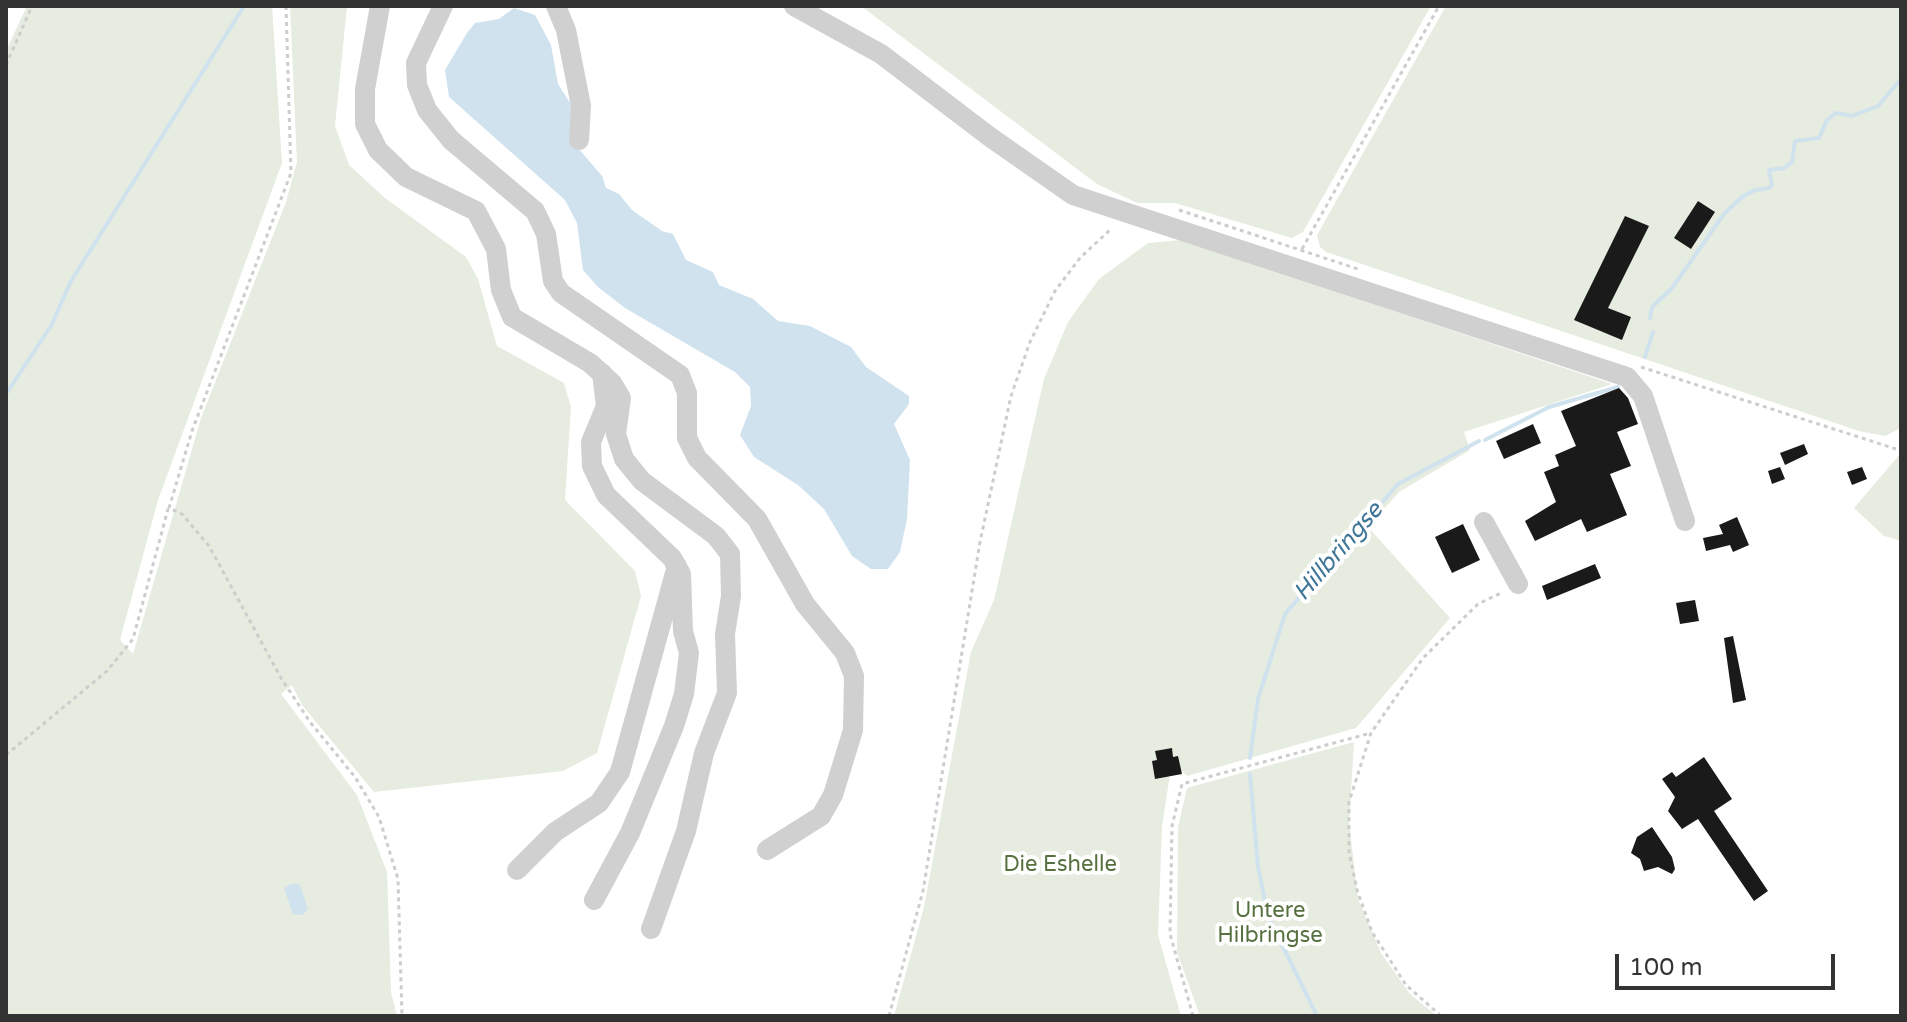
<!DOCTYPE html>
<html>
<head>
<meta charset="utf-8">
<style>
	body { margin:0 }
	#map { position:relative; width:1907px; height:1022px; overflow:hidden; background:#fff; font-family:"Varela Round",sans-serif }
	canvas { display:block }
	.frame { position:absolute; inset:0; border:8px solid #333; pointer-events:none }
	.scale { position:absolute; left:1615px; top:954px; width:220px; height:36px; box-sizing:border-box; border:4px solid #333; border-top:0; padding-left:10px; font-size:24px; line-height:28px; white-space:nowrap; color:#333; -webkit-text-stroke:6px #fff; paint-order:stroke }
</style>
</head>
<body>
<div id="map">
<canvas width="1907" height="1022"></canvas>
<div class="frame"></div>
<div class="scale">100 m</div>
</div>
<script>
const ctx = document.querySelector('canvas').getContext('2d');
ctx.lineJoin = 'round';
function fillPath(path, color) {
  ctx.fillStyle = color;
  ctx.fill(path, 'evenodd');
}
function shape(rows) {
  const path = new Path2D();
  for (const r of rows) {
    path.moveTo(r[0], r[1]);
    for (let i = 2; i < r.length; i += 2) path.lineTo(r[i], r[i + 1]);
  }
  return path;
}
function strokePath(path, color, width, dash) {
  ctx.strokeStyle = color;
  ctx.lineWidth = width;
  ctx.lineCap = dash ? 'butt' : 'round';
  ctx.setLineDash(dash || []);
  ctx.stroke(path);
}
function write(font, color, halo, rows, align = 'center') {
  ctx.font = font + ' "Varela Round",sans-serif';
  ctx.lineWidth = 8;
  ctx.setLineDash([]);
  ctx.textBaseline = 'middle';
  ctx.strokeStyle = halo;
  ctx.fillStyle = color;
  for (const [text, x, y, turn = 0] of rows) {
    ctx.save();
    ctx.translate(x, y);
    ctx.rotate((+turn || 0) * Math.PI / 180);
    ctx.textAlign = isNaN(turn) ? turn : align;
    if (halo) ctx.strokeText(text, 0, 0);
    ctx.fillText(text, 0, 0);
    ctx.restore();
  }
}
fillPath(shape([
	[27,6,272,6,282,163,158,500,120,640,133,654,201,418,286,202,297,162,290,6,347,6,335,126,349,165,385,198,466,257,478,279,497,346,564,383,571,407,565,500,635,571,641,596,597,753,563,771,374,792,302,705,292,685,281,694,357,795,387,872,391,992,397,1016,6,1016,6,51],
	[861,6,1431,6,1303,232,1292,238,1175,203,1137,203,1097,184],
	[1446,6,1901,6,1901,428,1885,436,1859,431,1326,252,1320,247,1317,235],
	[1182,240,1612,384,1464,432,1470,450,1399,492,1368,527,1450,618,1356,728,1187,776,1172,761,1162,827,1158,935,1181,1016,894,1016,924,907,971,652,994,600,1044,379,1068,322,1099,279,1148,243],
	[1901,453,1901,539,1898,540,1884,536,1854,508],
	[1354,742,1349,823,1358,899,1381,953,1410,994,1437,1016,1200,1016,1177,952,1178,827,1187,788]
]), '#e6ecdf');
fillPath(shape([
	[514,8,535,15,551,45,558,84,574,109,578,148,602,176,606,188,619,194,632,210,662,231,673,234,686,260,713,272,719,285,753,299,778,321,810,326,851,347,866,367,909,396,909,404,894,424,910,460,907,519,900,552,888,569,871,569,852,556,824,509,798,485,754,457,740,435,751,406,750,387,735,372,625,308,598,287,583,270,577,223,565,200,449,97,445,70,467,33,475,23,499,19],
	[291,884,299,884,302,891,308,909,303,915,293,914,289,903,284,888]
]), '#cfe2ee');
strokePath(shape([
	[1650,318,1652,307,1672,288,1724,214,1742,197,1755,190,1769,188,1772,185,1769,170,1784,168,1792,162,1795,141,1819,138,1827,120,1836,113,1852,116,1878,106,1901,79],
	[1645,357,1653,332],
	[6,394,51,326,71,281,244,6],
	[1485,440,1549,407,1618,387],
	[1250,758,1258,699,1285,614,1398,484,1479,441],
	[1250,774,1258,867,1268,916,1317,1016]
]), '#cfe2ee', 4);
fillPath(shape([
	[1698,201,1715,212,1691,249,1674,238],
	[1625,216,1649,226,1608,308,1631,317,1622,340,1574,320],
	[1619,388,1628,398,1638,424,1617,432,1631,466,1610,474,1627,515,1587,532,1581,519,1535,541,1525,521,1556,502,1544,472,1559,466,1555,455,1576,446,1561,411],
	[1533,424,1541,443,1504,459,1496,441],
	[1804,444,1808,454,1785,465,1780,453],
	[1780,467,1785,479,1772,484,1768,471],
	[1862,467,1867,479,1852,485,1847,472],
	[1737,517,1749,545,1733,552,1730,545,1706,551,1703,538,1723,534,1719,525],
	[1463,524,1480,560,1452,573,1435,537],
	[1595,564,1601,578,1547,600,1542,586],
	[1695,600,1699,621,1680,624,1676,603],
	[1733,636,1746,700,1733,703,1724,638],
	[1172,748,1173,757,1178,756,1182,774,1155,779,1152,761,1157,760,1155,751],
	[1704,757,1732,799,1714,811,1768,891,1754,901,1698,819,1682,829,1668,811,1675,797,1662,779,1672,772,1676,777],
	[1652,827,1672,857,1675,869,1672,874,1658,867,1644,871,1640,859,1631,853,1637,837]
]), '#1a1a1a');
strokePath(shape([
	[286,6,291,173,192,431,169,508,182,514,209,546,281,678,310,722,355,777,379,817,398,879,402,1016],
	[6,65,32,6],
	[1179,210,1358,269],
	[1302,249,1439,6],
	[1641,367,1896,449],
	[6,755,107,671,133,639,168,509],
	[889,1016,923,891,980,542,1011,396,1030,342,1055,291,1080,258,1112,228],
	[1193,1016,1170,934,1172,826,1182,784,1371,733],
	[1441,1016,1406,985,1372,932,1357,890,1349,852,1349,802,1371,733,1423,658,1478,604,1503,592]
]), '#cdcdcd', 3, [4, 4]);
strokePath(shape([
	[380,6,365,89,365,124,378,150,406,177,476,211,496,249,501,290,512,317,590,363,612,383,621,398,616,434,624,459,642,481,716,536,730,554,731,596,725,634,727,693,704,753,686,831,651,929],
	[443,6,416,63,417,85,427,110,451,140,535,211,546,234,553,281,561,293,680,375,687,393,687,438,697,458,757,519,805,604,845,653,854,676,853,730,833,795,821,816,767,850],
	[556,6,566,30,581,106,579,140],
	[794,6,881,54,990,137,1073,195,1627,377,1643,396,1685,521],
	[1484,522,1518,584],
	[517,870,555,832,599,803,620,772,677,566],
	[594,900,630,833,674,726,684,694,689,653,683,631,681,574,672,558,606,495,592,466,591,442,606,406,602,373]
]), '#d0d0d0', 20);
write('22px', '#56703f', '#fff', [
	["Die Eshelle",1060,865],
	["Untere",1270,911],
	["Hilbringse",1270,936]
]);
write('italic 24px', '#3f7597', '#fff', [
	["Hillbringse",1339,552,-49]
]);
</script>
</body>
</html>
